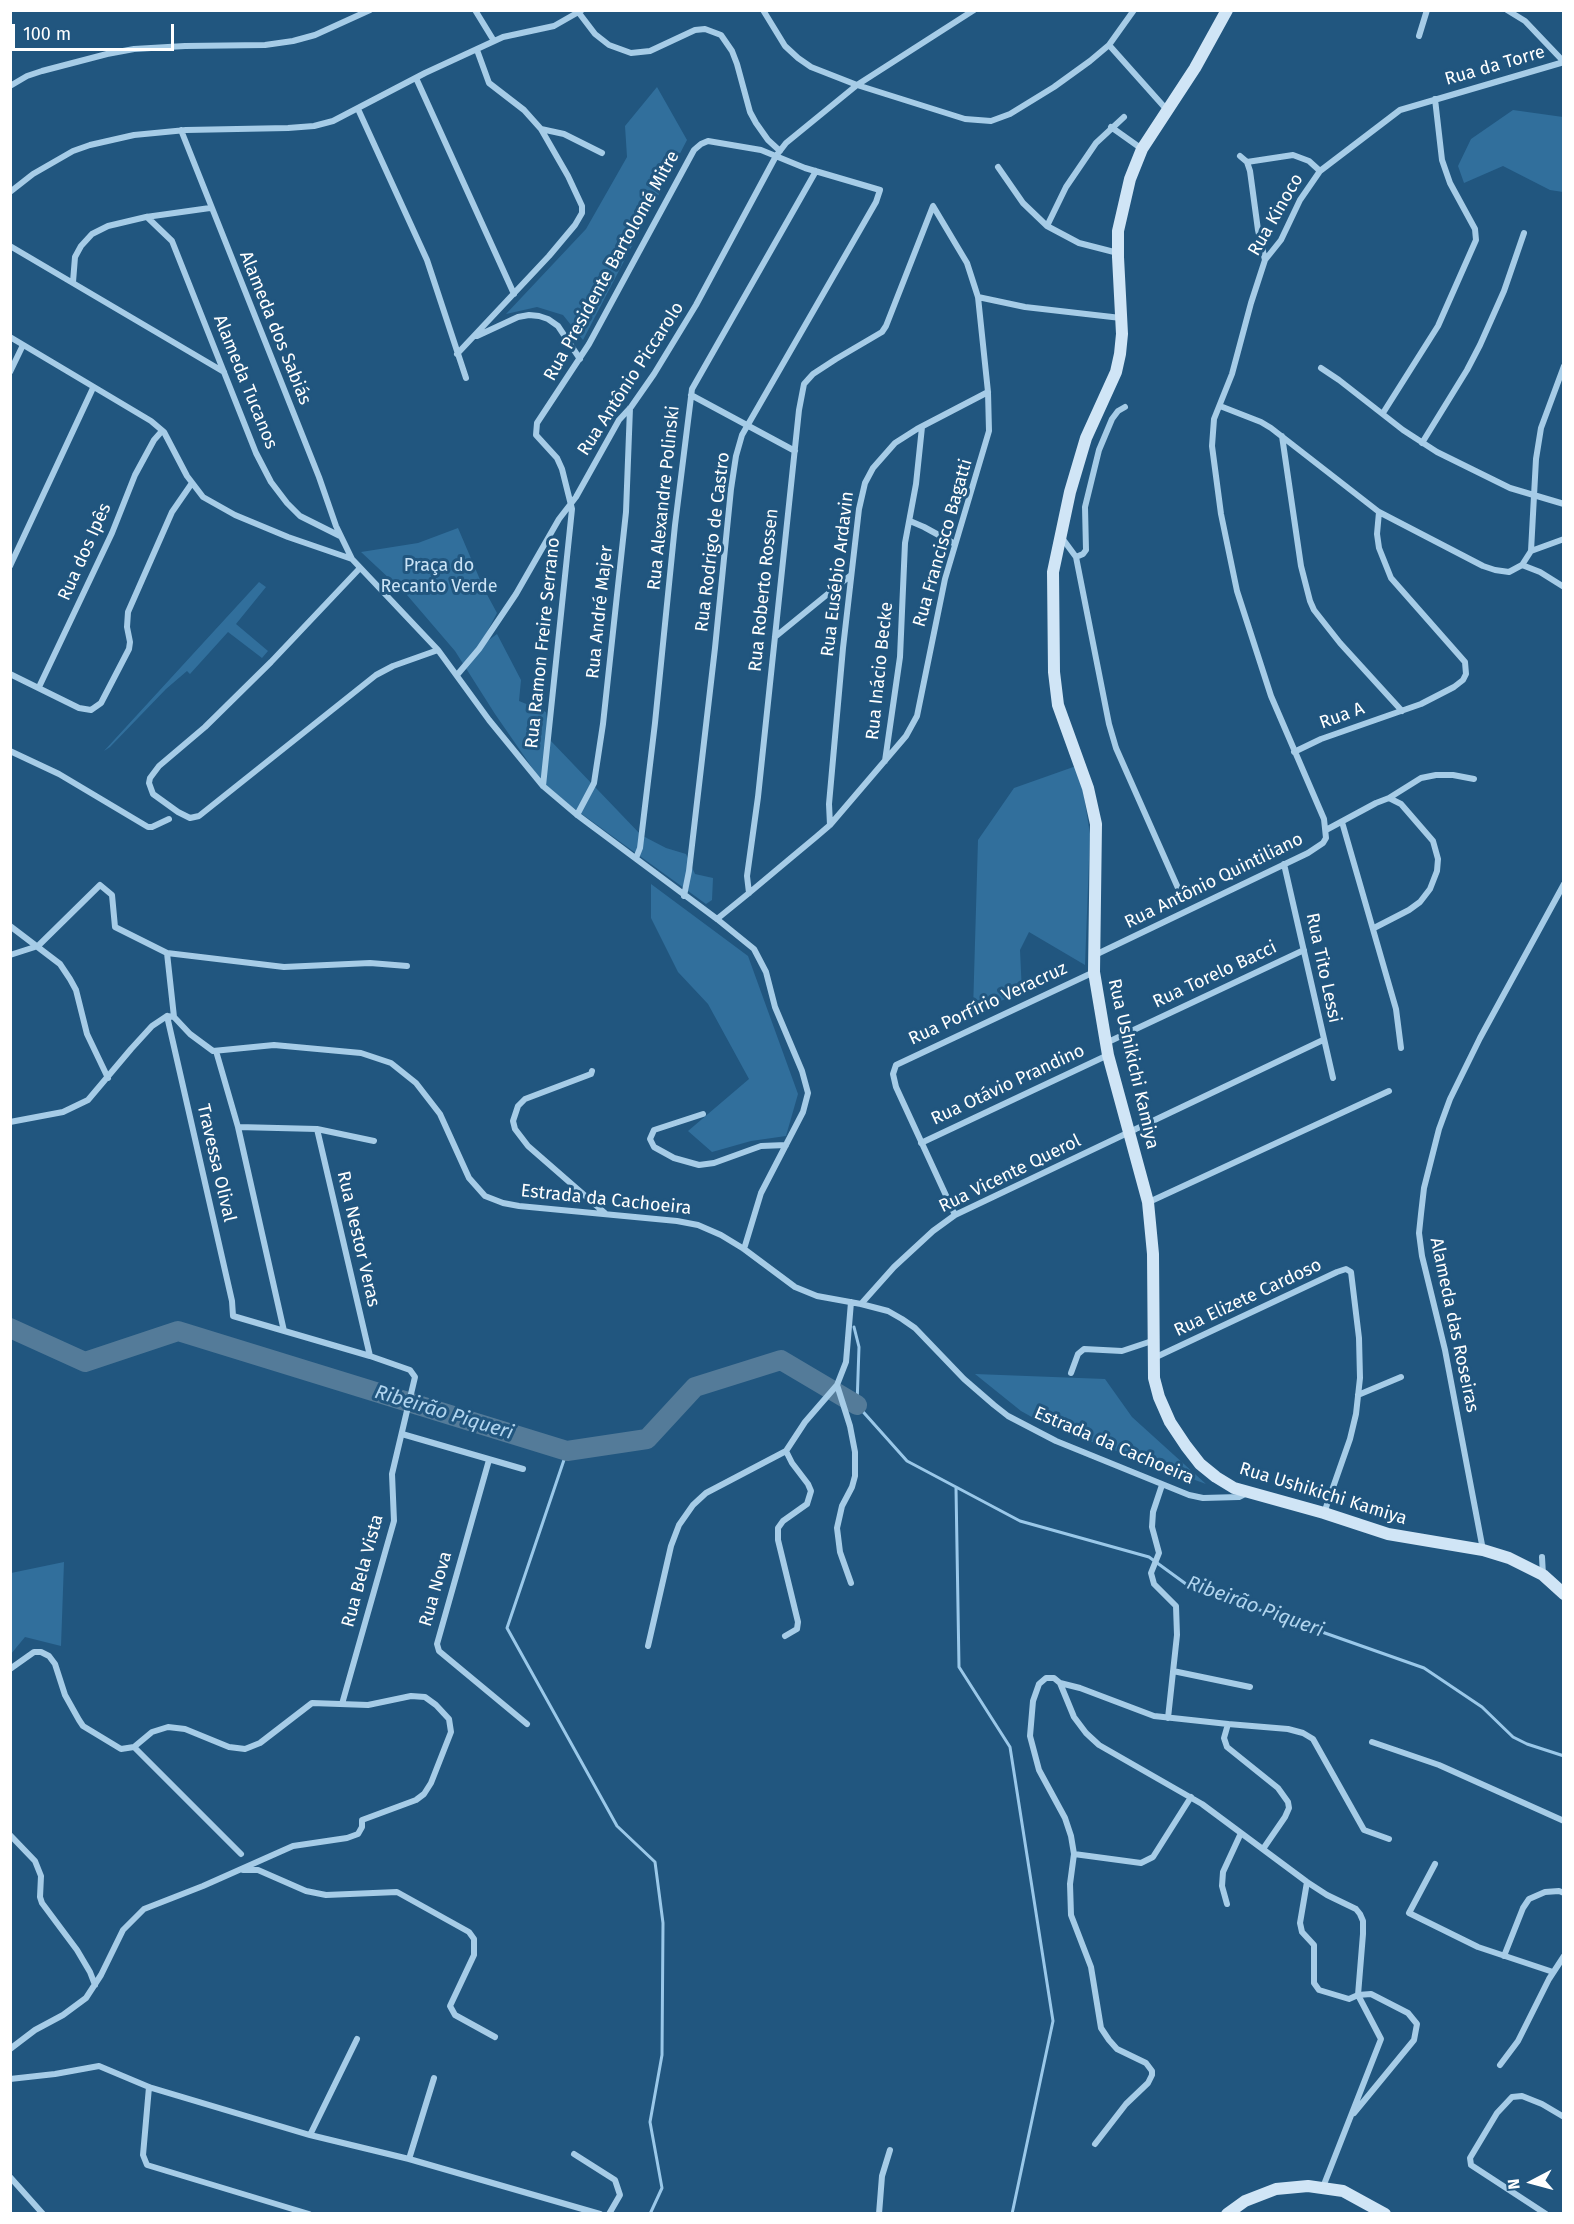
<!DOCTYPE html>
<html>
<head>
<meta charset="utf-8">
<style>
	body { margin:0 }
	#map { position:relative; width:1574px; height:2224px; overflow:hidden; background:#21567f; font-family:"Fira Sans",sans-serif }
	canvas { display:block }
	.frame { position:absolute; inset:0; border:12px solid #fff; pointer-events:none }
	.north { position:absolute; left:1502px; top:2152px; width:60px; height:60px; -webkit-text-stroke:4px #21567f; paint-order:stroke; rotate:264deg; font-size:16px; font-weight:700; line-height:24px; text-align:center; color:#fff }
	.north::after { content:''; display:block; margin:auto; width:21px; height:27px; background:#fff; clip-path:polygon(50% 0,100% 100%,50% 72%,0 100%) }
	.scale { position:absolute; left:12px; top:24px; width:162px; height:27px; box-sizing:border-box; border:3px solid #fff; border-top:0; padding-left:8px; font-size:18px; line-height:21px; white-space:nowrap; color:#fff; -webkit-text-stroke:4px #21567f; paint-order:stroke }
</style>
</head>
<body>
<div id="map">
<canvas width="1574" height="2224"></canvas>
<div class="frame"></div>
<div class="north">N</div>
<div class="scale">100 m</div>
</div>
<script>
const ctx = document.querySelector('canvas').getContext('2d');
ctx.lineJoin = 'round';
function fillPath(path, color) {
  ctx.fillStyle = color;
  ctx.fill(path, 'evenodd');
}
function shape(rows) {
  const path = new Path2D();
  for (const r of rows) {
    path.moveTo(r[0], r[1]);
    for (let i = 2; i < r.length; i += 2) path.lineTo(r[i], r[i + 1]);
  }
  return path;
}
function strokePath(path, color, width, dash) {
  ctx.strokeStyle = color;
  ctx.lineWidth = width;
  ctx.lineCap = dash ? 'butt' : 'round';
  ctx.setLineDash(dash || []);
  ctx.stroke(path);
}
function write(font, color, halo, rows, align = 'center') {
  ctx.font = font + ' "Fira Sans",sans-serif';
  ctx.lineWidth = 6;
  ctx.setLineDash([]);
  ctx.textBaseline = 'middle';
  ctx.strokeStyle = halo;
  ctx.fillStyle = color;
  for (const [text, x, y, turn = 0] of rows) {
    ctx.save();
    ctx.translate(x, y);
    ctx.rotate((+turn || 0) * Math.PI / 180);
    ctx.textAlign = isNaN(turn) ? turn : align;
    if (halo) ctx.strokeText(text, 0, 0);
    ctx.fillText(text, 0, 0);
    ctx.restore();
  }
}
fillPath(shape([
	[657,87,687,140,583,340,563,315,537,307,506,314,586,229,627,157,625,126],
	[1513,110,1563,117,1563,192,1550,190,1503,166,1464,183,1458,166,1471,139],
	[458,528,484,589,497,613,479,647,497,634,521,680,519,701,546,712,550,740,641,835,666,848,686,854,695,874,713,878,712,900,706,904,568,804,542,782,495,714,455,651,407,595,361,552,418,543],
	[259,582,266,587,236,624,268,651,262,658,228,632,190,674,187,671,166,689,110,747,104,751],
	[1079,765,1090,834,1085,965,1029,932,1020,950,1022,993,973,1011,978,840,1014,788],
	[651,884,748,956,798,1094,786,1136,751,1141,712,1152,688,1131,749,1079,708,1004,678,972,651,918],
	[975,1374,1105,1379,1132,1417,1206,1484,1046,1425,1021,1411],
	[64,1562,61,1646,25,1637,11,1654,11,1573]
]), '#316f9c');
strokePath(shape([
	[854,1327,859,1347,857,1405,907,1461,1020,1521,1149,1557,1186,1584,1424,1668,1482,1707,1513,1737,1527,1744,1564,1756],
	[567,1451,507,1628,617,1826,655,1862,663,1923,662,2055,650,2122,662,2188,650,2214],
	[956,1488,959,1667,1010,1747,1053,2021,1012,2214]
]), '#9ac8e9', 3);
strokePath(shape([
	[10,1328,85,1362,178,1331,567,1451,647,1439,695,1387,781,1360,857,1405]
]), '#547b99', 20);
strokePath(shape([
	[475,10,494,41],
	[763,10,785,46,798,58,811,67,857,85,965,119,991,121,1010,114,1054,87,1090,61,1109,45,1134,10],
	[579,13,595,34,609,45,631,53,650,51,695,30,705,29,721,35,732,51,737,64,750,112,756,123,768,140,780,151],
	[1419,36,1427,10],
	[1109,45,1167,110],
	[477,50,489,83,524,110,541,129,564,134,602,153],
	[416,78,514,294],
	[10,86,27,76,42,71,107,54,134,49,185,46,265,45,293,41,315,35,370,10],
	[358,109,427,260,466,378],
	[1111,127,1142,149],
	[181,130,319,477,336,526,352,559],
	[1240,156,1247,162,1250,171,1258,230,1265,260],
	[1247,162,1293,155,1309,161,1320,171],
	[998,167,1023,203,1047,226,1079,243,1118,253],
	[10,192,33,174,73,151,90,145,134,135,186,130,288,128,314,126,333,121,425,73,503,37,554,26,582,10],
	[147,217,172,241,256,453,271,482,287,503,300,516,340,536],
	[1047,226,1066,187,1096,143,1124,117],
	[10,246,224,372],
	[73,282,75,257,81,246,92,234,108,226,146,217,210,208],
	[978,297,1025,307,1121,318],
	[477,336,518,317,529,315,539,316,548,319,558,326,580,359],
	[10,337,151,421,164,432,187,476,203,497,235,515,288,537,352,559,438,650,489,720,543,786,576,814,717,919,754,949,766,972,775,1007,802,1071,808,1093,803,1112,761,1193,744,1249],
	[457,354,549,256,575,225,582,213,582,206,568,176,541,129],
	[1321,368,1339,380,1403,430,1437,452,1510,488,1564,504],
	[10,372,23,345],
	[691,395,795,451],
	[1220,406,1261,422,1271,428,1379,512,1483,566,1495,570,1509,572,1522,565,1531,551,1536,459,1541,428,1564,366],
	[1383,413,1438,326,1476,240,1475,229,1450,183,1442,160,1435,99],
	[1282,436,1301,566,1310,601,1314,610,1340,643,1402,711],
	[1422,443,1467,370,1480,345,1504,291,1524,233],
	[910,521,924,527,955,544],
	[1062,538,1076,557,1109,724,1116,748,1178,888],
	[1531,551,1564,539],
	[1076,557,1083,554,1086,550,1085,507,1099,450,1112,419,1118,411,1125,407],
	[1522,565,1540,572,1564,587],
	[10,566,93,388],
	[360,568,271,662,205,727,159,766,150,778,149,783,153,794,178,812,190,818,199,816,376,675,393,666,438,650],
	[775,637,851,575],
	[10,674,79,708,91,710,101,703,129,649,130,642,127,627,128,612,172,512,192,483],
	[457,675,479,649,516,594,559,519,576,497,619,420,631,407,654,374,696,305,776,156,786,143,857,85,974,10],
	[39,687,112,533,135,475,154,440,162,431],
	[10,751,59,774,148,827,152,827,169,819],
	[1294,752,1321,739,1421,704,1454,687,1463,680,1466,674,1465,662,1391,578,1379,548,1377,534,1379,512],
	[885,761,900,657,905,543,916,484,922,427],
	[543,786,572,509,562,469,557,458,536,435,537,423,589,344,694,150,701,144,708,141,761,150,805,168,880,190,876,202,742,435,736,456,731,489,715,648,689,871,684,896],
	[1389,798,1421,778,1436,775,1453,775,1474,779],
	[577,815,594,783,603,724,626,512,630,408],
	[1342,822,1396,1009,1401,1048],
	[830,825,829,804,843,648,859,509,865,483,873,468,895,443,917,429,988,392],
	[1326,830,1376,803,1389,798,1401,804,1433,841,1438,859,1437,871,1430,889,1420,902,1409,910,1374,928],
	[636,858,640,848,655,723,675,525,692,389,816,171],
	[1284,864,1333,1078],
	[717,919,749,893,792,857,816,837,830,825,906,736,917,716,945,579,989,431,988,392,978,297,967,263,933,206,886,326,882,332,836,359,813,374,804,384,799,410,758,797,747,876,749,893],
	[10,926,60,964,70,979,76,990,87,1034,108,1078],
	[167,953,174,1017],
	[10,955,38,946,100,885,112,895,115,927,167,953,284,967,370,963,407,966],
	[1095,955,1308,853,1323,843,1326,838,1324,819,1271,696,1237,591,1221,514,1212,446,1214,419,1232,374,1251,303,1265,260,1281,240,1300,200,1320,171,1400,110,1564,62,1525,21,1507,10],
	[167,1016,174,1017,190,1034,213,1051,274,1045,361,1053,391,1063,416,1083,440,1114,469,1178,485,1196,503,1203,519,1206,677,1221,698,1225,721,1235,744,1249,795,1287,817,1296,861,1304,888,1311,902,1319,915,1328,964,1379,994,1405,1008,1416,1056,1441,1189,1495,1203,1498,1239,1497,1247,1493],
	[167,1016,232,1301,233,1316,370,1356,410,1370,415,1377,392,1474,394,1521,342,1704],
	[1106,1043,1304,950],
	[216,1051,238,1127,284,1331],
	[592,1071,591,1074,525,1099,518,1106,513,1121,515,1129,528,1146,606,1214],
	[703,1114,654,1130,650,1139,654,1147,674,1158,699,1165,714,1163,761,1146,786,1145],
	[10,1122,63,1112,88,1100,131,1049,152,1026,167,1016],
	[238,1127,317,1129,374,1141],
	[317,1129,370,1356],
	[921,1143,1108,1055],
	[1149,1202,1389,1091],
	[955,1215,896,1087,893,1074,896,1065,1094,972],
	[861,1304,894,1267,933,1231,955,1215,1323,1040],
	[1154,1358,1337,1272,1346,1269,1351,1272,1359,1338,1360,1378,1356,1414,1350,1439,1324,1513],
	[1071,1373,1078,1354,1084,1349,1122,1351,1152,1341],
	[837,1385,850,1426,855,1452,855,1476,852,1487,842,1506,837,1528,840,1552,851,1583],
	[1358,1395,1401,1377],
	[402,1434,523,1469],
	[489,1460,437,1644,439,1651,445,1656,527,1724],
	[1162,1485,1153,1512,1152,1527,1159,1553,1151,1573,1154,1584,1176,1606,1177,1635,1168,1718],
	[1483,1550,1445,1350,1422,1256,1419,1233,1421,1214,1424,1188,1439,1129,1450,1099,1480,1038,1564,884],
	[1542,1557,1543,1575],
	[785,1636,797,1629,798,1622,778,1540,778,1528,783,1521,807,1504,811,1491,808,1484,792,1463,786,1451],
	[648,1646,671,1546,679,1525,693,1505,706,1493,786,1451,805,1422,837,1385,846,1362,851,1302],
	[10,1669,34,1652,41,1652,49,1656,55,1664,65,1695,79,1720,83,1726,121,1749,134,1747,152,1732,168,1727,185,1729,229,1747,245,1749,260,1743,312,1703,368,1705,411,1696,425,1697,436,1705,449,1719,451,1732,431,1783,424,1794,416,1800,362,1820,362,1827,358,1834,347,1838,293,1846,203,1886,144,1909,123,1930,101,1975,86,1998,63,2015,35,2030,10,2049],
	[1173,1671,1250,1687],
	[1060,1683,1080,1688,1154,1716,1228,1724,1224,1738,1227,1747,1278,1788,1288,1802,1289,1808,1285,1817,1263,1849],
	[1228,1724,1288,1729,1303,1733,1313,1739,1364,1830,1389,1839],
	[1372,1742,1439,1765,1564,1821],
	[134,1747,241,1854],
	[10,1835,35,1861,41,1876,40,1897,42,1903,77,1950,90,1972,95,1985],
	[1074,1854,1141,1863,1153,1857,1191,1797],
	[1435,1864,1409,1913,1478,1947,1553,1972],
	[243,1870,258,1870,306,1891,326,1895,397,1892,469,1932,474,1939,474,1955,450,2006,455,2015,495,2037],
	[1307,1882,1300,1923,1302,1932,1314,1945,1314,1983,1319,1990,1349,1999,1358,1995,1371,1994,1408,2013,1417,2024,1414,2040,1354,2113],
	[1227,1904,1222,1886,1223,1872,1241,1833],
	[1504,1956,1523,1908,1529,1899,1545,1892,1559,1891,1564,1893],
	[1500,2065,1518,2041,1549,1979,1564,1956],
	[10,2079,55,2074,99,2066,149,2087,310,2135,409,2159,600,2214],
	[149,2087,143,2155,147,2165,309,2214],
	[310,2135,357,2039],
	[1095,2144,1126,2104,1148,2083,1152,2075,1152,2071,1146,2063,1117,2049,1109,2040,1101,2028,1091,1967,1071,1915,1070,1884,1074,1854,1071,1836,1065,1818,1039,1770,1030,1736,1033,1701,1039,1684,1046,1678,1054,1678,1060,1683,1074,1717,1086,1733,1099,1745,1202,1804,1307,1882,1327,1895,1356,1909,1360,1914,1363,1921,1363,1934,1358,1995,1381,2039,1323,2187],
	[574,2154,615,2180,620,2195,609,2214],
	[409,2159,434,2078],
	[10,2177,43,2214],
	[879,2214,882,2176,890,2150],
	[1546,2214,1471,2165,1470,2158,1497,2113,1512,2097,1522,2096,1542,2104,1564,2117]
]), '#a6cce7', 6);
strokePath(shape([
	[1227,10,1195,68,1142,149,1130,179,1118,231,1118,257,1122,334,1120,354,1116,372,1086,438,1070,492,1053,572,1054,672,1058,705,1088,788,1096,824,1094,972,1108,1055,1148,1202,1153,1254,1154,1378,1159,1397,1170,1422,1186,1446,1200,1464,1216,1477,1234,1488,1324,1513,1388,1534,1483,1550,1509,1558,1543,1575,1564,1594],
	[1227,2214,1245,2201,1276,2189,1308,2186,1343,2191,1385,2214]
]), '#d0e5f6', 12);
write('18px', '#fff', '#21567f', [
	["Rua da Torre",1495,66,-16],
	["Rua Kinoco",1276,215,-60],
	["Rua Presidente Bartolomé Mitre",612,266,-61],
	["Alameda dos Sabiás",275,328,68],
	["Rua Antônio Piccarolo",631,379,-57],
	["Alameda Tucanos",245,382,68],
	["Rua Alexandre Polinski",664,498,-84],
	["Rua Rodrigo de Castro",713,542,-83],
	["Rua Francisco Bagatti",943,543,-74],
	["Rua dos Ipês",85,552,-66],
	["Rua Eusébio Ardavin",838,574,-83],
	["Rua Roberto Rossen",764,590,-84],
	["Rua André Majer",600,612,-84],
	["Rua Ramon Freire Serrano",543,643,-84],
	["Rua Inácio Becke",880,671,-84],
	["Rua A",1342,716,-20],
	["Rua Antônio Quintiliano",1214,881,-26],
	["Rua Tito Lessi",1323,968,78],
	["Rua Torelo Bacci",1215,975,-25],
	["Rua Porfírio Veracruz",988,1004,-25],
	["Rua Ushikichi Kamiya",1133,1064,77],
	["Rua Otávio Prandino",1008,1085,-25],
	["Travessa Olival",216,1163,77],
	["Rua Vicente Querol",1010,1174,-26],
	["Estrada da Cachoeira",606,1200,6],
	["Rua Nestor Veras",358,1239,77],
	["Rua Elizete Cardoso",1248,1298,-25],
	["Alameda das Roseiras",1454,1325,78],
	["Estrada da Cachoeira",1114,1446,23],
	["Rua Ushikichi Kamiya",1323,1494,17],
	["Rua Bela Vista",363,1571,-75],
	["Rua Nova",436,1589,-74]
]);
write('18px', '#cae3f6', '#21567f', [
	["Praça do",439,566],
	["Recanto Verde",439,587]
]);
write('italic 20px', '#b1d5ef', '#21567f', [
	["Ribeirão Piqueri",444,1413,17],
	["Ribeirão Piqueri",1255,1607,20]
]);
</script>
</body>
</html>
